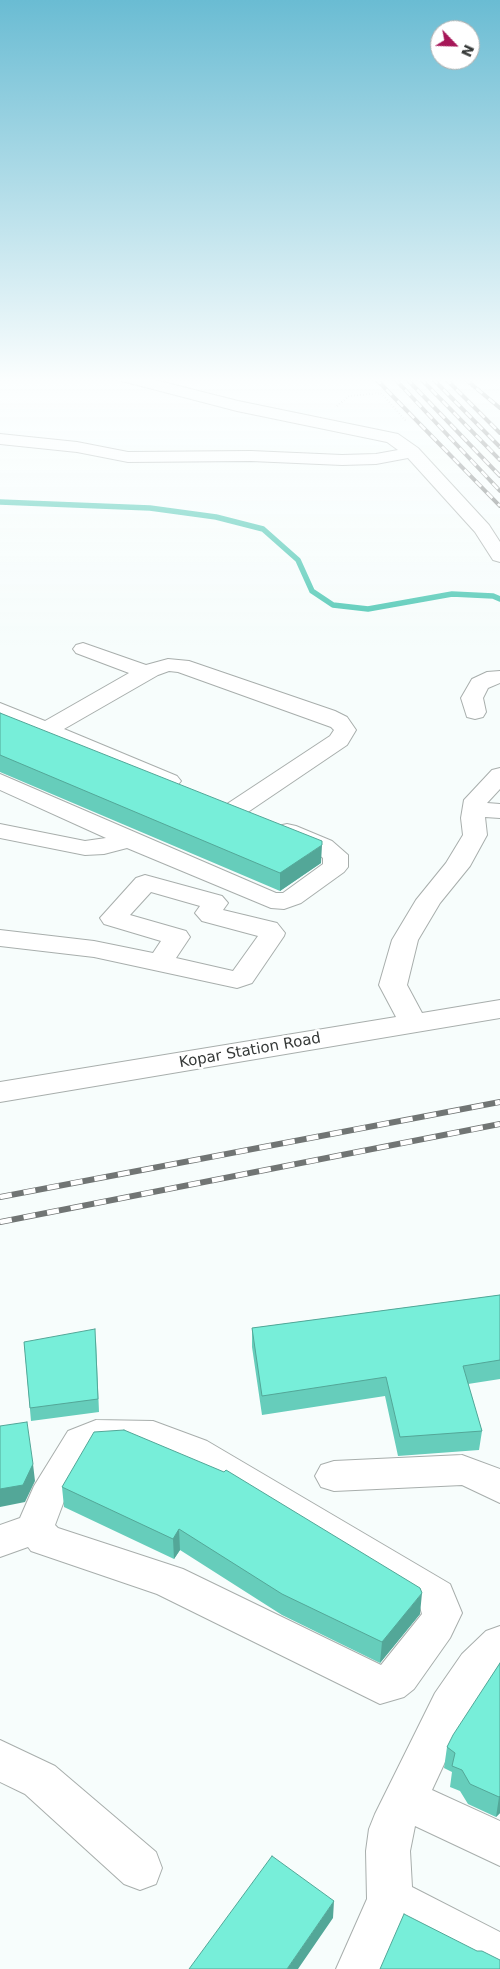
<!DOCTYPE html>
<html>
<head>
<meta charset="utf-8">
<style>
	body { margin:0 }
	#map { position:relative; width:500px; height:1969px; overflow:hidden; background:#f7fdfc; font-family:"DejaVu Sans",sans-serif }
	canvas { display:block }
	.north { position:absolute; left:430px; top:20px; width:50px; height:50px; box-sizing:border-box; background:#fff; border:1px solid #afb0af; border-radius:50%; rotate:114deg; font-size:14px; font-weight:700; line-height:20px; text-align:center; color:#363938 }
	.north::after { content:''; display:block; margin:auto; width:18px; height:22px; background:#a61758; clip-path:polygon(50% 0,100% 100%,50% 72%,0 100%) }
</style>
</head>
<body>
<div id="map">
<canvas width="500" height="1969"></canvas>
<div class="north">N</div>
</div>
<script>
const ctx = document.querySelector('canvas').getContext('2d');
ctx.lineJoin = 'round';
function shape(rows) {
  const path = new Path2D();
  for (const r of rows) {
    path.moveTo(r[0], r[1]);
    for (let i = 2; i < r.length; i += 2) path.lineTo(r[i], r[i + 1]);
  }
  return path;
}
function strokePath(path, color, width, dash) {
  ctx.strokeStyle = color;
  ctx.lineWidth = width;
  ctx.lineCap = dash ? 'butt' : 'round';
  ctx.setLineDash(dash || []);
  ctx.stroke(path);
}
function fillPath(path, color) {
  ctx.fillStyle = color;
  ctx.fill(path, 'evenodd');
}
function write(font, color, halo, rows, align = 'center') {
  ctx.font = font + ' "DejaVu Sans",sans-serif';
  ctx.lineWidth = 5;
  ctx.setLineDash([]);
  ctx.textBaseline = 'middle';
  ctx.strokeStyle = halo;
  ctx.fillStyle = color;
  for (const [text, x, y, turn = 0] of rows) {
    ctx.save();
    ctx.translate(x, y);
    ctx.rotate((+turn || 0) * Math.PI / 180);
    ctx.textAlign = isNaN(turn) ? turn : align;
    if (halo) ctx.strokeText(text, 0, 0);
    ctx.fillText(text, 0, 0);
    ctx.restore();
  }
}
strokePath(shape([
	[0,502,150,508,216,517,263,529,298,560,312,591,333,605,368,609,452,594,493,596,500,599]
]), '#4dc7b3', 5.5);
const minor = shape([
	[120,378,147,378,238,401,398,434,418,448,489,525,500,542,500,562,493,560,475,532,408,458,376,464,342,465,251,461,128,462,77,452,0,444,0,434,77,442,128,452,251,451,342,455,376,454,398,450,387,442,237,411,122,381,120,378],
	[83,643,146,665,168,659,189,661,335,711,347,717,356,730,347,745,245,814,236,816,227,814,224,809,227,804,330,736,334,730,331,727,178,672,169,671,158,675,64,729,177,776,181,781,177,786,169,788,0,718,0,703,45,721,129,673,76,653,73,649,76,645,83,643],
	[500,671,500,683,488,688,483,698,486,712,483,717,475,719,467,717,461,698,472,679,487,672,500,671],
	[500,768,500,789,487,803,500,804,500,818,485,817,487,835,470,866,440,903,418,940,407,985,422,1013,500,1000,500,1018,0,1102,0,1082,396,1017,379,985,392,940,416,900,446,863,463,835,461,818,464,800,492,770,500,768],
	[0,774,276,893,283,893,323,864,323,858,314,851,278,836,275,831,278,826,287,824,296,826,332,841,348,855,348,867,344,872,301,903,284,909,271,908,127,848,104,854,85,855,0,838,0,824,85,841,106,838,0,790,0,774],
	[145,875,222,896,228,903,223,910,277,923,285,933,284,936,252,983,237,988,94,957,0,946,0,930,94,941,153,953,161,941,104,924,100,918,136,878,145,875],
	[151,892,200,906,195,913,202,921,258,936,233,971,176,958,190,937,186,931,130,915,151,892],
	[96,1420,153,1421,207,1441,450,1584,462,1613,450,1638,414,1689,404,1697,380,1704,157,1594,31,1551,28,1547,0,1557,0,1525,20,1518,34,1486,68,1431,96,1420],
	[100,1449,151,1449,181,1461,420,1607,422,1614,381,1665,183,1569,58,1528,55,1525,64,1501,94,1451,100,1449],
	[462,1455,500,1469,500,1503,462,1485,334,1491,321,1487,315,1476,321,1465,334,1461,462,1455],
	[500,1626,500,1671,490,1680,465,1719,432,1790,500,1821,500,1866,415,1826,410,1851,412,1887,500,1932,500,1969,475,1969,400,1930,383,1969,336,1969,367,1899,366,1851,369,1829,375,1814,435,1693,462,1654,486,1631,500,1626],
	[0,1740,55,1766,156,1852,162,1868,156,1884,140,1890,124,1884,25,1794,0,1782,0,1740]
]);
strokePath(minor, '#a8aeac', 2);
strokePath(shape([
	[337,406,349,396,381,393,406,421]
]), '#b0b5b4', 2, [0.5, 2.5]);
fillPath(minor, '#fff');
const railFar1 = shape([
	[375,378,500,506],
	[394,378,500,491],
	[406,378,500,476],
	[420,378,500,460],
	[432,378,500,447],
	[445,378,500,433],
	[464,378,500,408]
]);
const rail = shape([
	[0,1197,500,1102],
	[0,1222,500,1124]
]);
strokePath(railFar1, '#717574', 4);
strokePath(rail, '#717574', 6);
strokePath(railFar1, '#fff', 2.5, [8]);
strokePath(rail, '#fff', 4.5, [12]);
fillPath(shape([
	[0,713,321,863,280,891,0,772],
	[500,1295,500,1379,468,1384,482,1431,479,1450,398,1456,385,1396,262,1415,252,1347,252,1328],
	[96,1341,99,1412,31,1421,24,1342],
	[62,1487,420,1614,380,1663,282,1615,180,1550,174,1559,64,1507],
	[500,1663,500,1813,496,1817,468,1804,460,1791,450,1787,452,1772,444,1768,447,1747]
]), '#66cdbb');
fillPath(shape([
	[322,845,321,863,280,891,280,873],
	[33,1464,35,1481,25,1502,0,1507,0,1489],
	[179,1529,180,1550,174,1559,173,1539],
	[422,1593,420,1614,380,1663,382,1642],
	[500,1796,500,1813,496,1817,499,1797],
	[334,1901,333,1918,298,1969,287,1969]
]), '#53a798');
const building = shape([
	[0,713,322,841,322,845,280,873,0,755,0,713],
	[500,1295,500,1360,463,1366,482,1431,400,1437,386,1377,262,1396,252,1328,500,1295],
	[95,1329,98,1399,30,1408,24,1342,95,1329],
	[27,1422,33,1464,23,1485,0,1489,0,1426,27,1422],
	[124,1430,224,1472,226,1470,420,1588,422,1593,382,1642,282,1594,179,1529,173,1539,62,1487,94,1432,124,1430],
	[500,1663,500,1796,499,1797,470,1784,462,1770,452,1766,455,1753,447,1747,453,1735,500,1663],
	[272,1856,334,1901,287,1969,189,1969,272,1856],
	[404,1914,477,1951,482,1951,500,1960,500,1969,380,1969,404,1914]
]);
fillPath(building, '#77eed9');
strokePath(building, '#53a798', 1);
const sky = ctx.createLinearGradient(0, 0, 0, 654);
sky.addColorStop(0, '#6abcd3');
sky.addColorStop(0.58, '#fbfefe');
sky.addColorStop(1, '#fbfefe00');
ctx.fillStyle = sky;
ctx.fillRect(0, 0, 500, 654);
write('15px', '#363938', '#fff', [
	["Kopar Station Road",250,1051,-10]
]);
</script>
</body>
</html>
